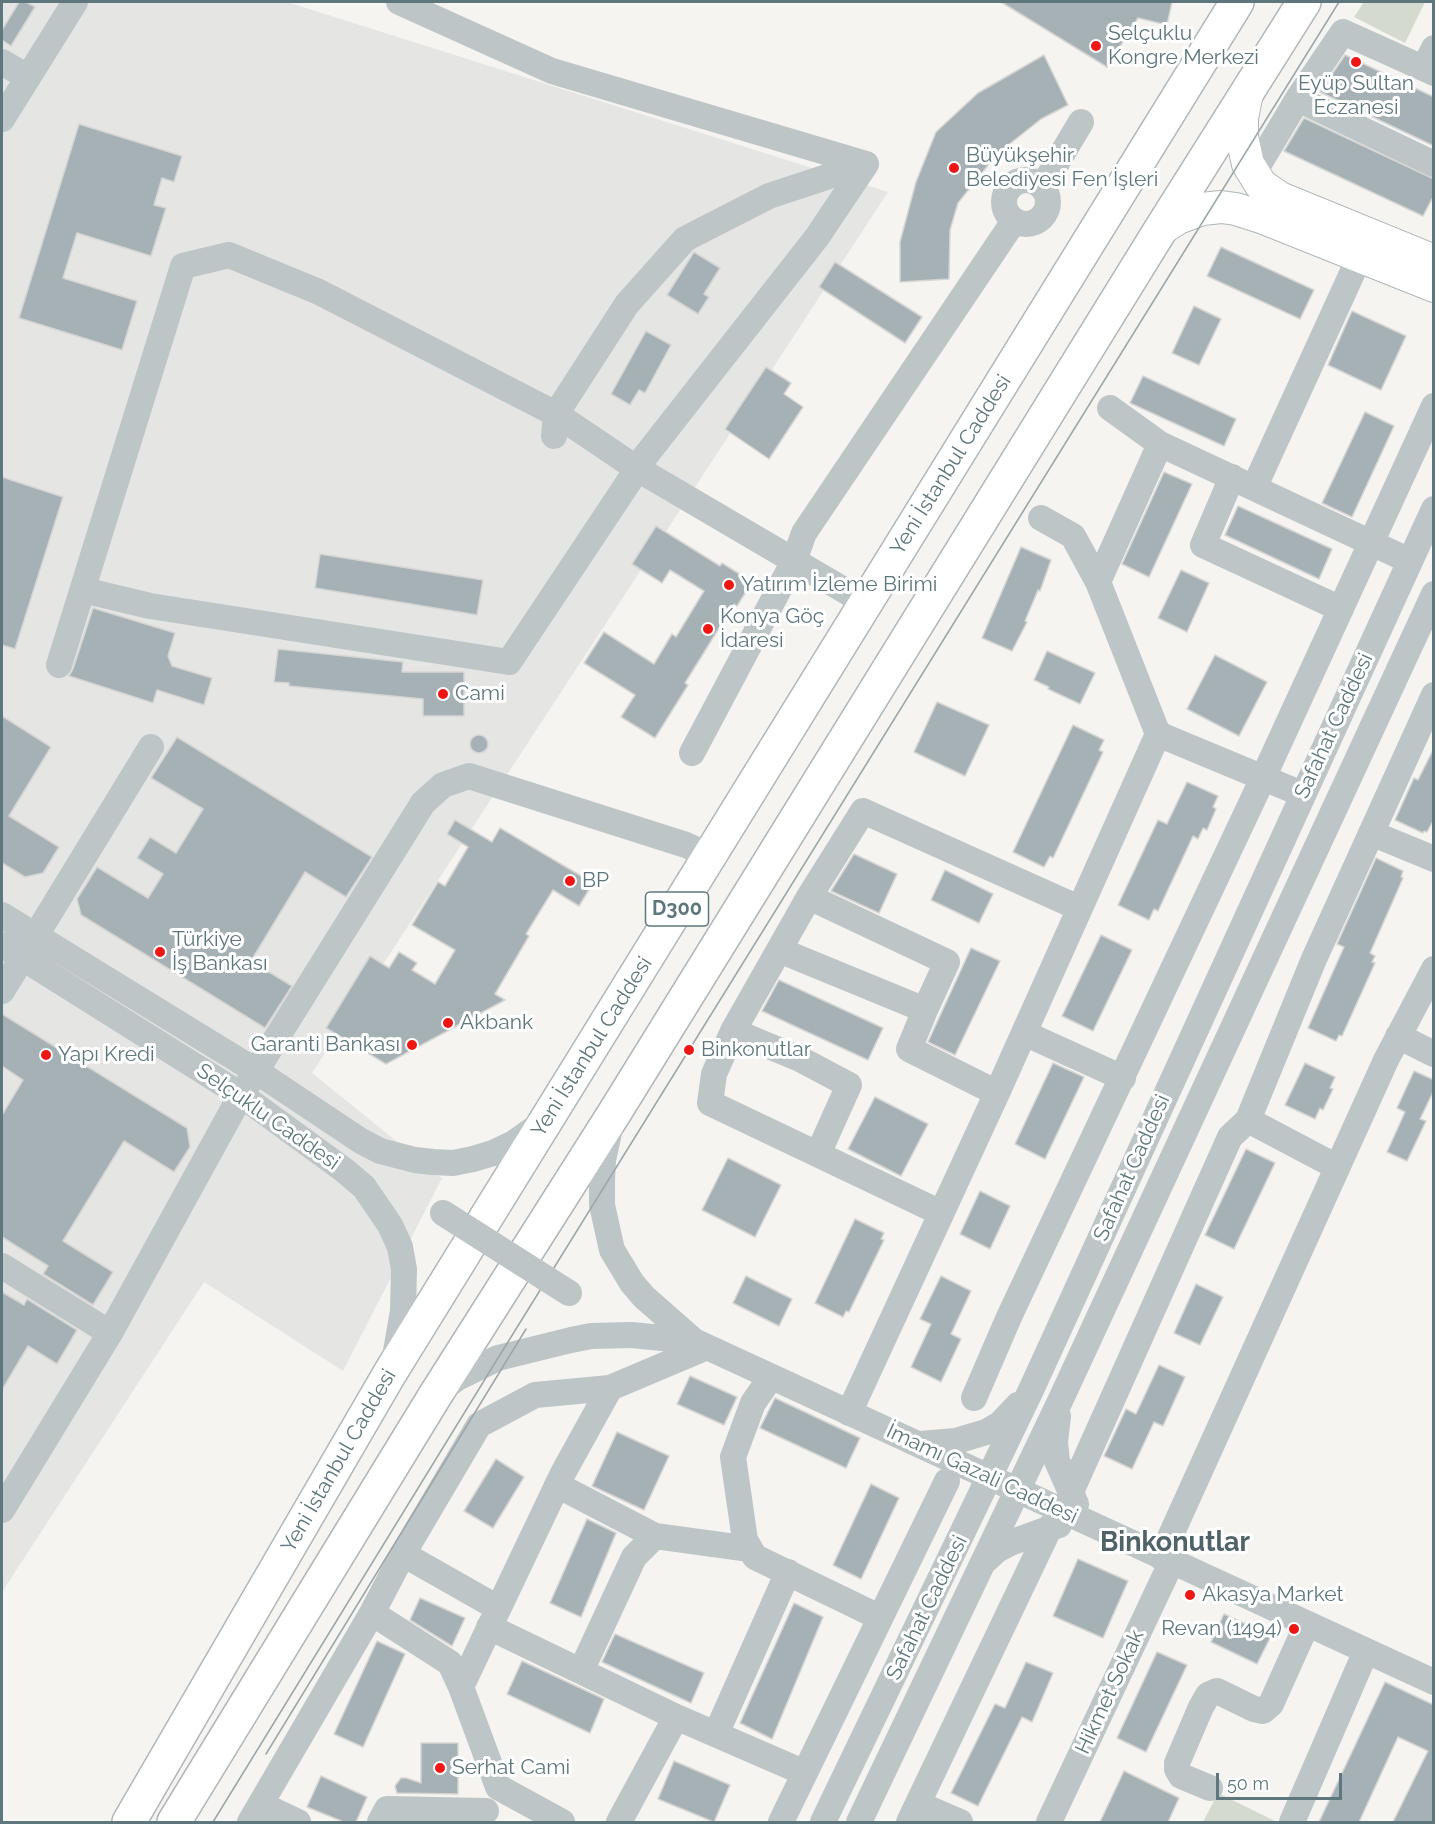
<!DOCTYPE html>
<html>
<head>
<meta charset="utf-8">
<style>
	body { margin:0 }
	#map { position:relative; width:1435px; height:1824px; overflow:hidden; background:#f5f4f0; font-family:Raleway,sans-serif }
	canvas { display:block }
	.frame { position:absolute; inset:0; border:3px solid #5d777d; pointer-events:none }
	.scale { position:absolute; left:1216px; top:1773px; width:126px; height:27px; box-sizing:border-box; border:3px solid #5d777d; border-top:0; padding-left:8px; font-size:18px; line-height:21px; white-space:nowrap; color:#5d777d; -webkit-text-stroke:4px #fff; paint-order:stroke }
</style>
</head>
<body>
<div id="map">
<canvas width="1435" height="1824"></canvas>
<div class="frame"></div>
<div class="scale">50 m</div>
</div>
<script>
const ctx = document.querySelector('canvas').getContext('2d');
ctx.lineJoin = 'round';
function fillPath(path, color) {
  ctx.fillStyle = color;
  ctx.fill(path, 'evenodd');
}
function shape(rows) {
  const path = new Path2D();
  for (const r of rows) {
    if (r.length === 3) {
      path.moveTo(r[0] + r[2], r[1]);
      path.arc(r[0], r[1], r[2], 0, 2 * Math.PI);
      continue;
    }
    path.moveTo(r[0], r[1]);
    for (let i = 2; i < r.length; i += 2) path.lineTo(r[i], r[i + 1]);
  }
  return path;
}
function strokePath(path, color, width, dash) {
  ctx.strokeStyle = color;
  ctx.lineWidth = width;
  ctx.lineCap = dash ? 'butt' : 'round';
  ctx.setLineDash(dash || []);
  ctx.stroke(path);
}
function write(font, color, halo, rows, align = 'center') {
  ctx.font = font + ' Raleway,sans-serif';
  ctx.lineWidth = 6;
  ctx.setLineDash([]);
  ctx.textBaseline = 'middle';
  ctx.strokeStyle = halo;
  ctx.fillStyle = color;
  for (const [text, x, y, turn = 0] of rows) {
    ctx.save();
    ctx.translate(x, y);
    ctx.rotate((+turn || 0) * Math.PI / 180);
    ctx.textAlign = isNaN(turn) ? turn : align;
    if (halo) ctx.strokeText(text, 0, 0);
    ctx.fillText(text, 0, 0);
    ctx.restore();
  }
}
fillPath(shape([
	[2,2,287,2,888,192,312,1073,442,1178,343,1371,204,1282,2,1592]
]), '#e5e5e3');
fillPath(shape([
	[1364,2,1425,2,1405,43,1354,17],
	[1218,1793,1275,1821,1274,1822,1203,1822]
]), '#d5dacf');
const building = shape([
	[19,2,26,2,35,7,11,46,2,40,2,30,19,2],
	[1001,2,1172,2,1167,25,1138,18,1107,67,1001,2],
	[1044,55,1068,105,1041,119,997,154,958,203,950,230,949,279,900,282,900,242,916,182,936,132,978,93,1044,55],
	[1345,55,1434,97,1434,146,1320,92,1345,55],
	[1304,118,1434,179,1434,195,1423,216,1284,151,1304,118],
	[79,124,182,156,174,182,162,178,154,205,166,208,151,256,77,233,63,278,137,301,122,350,19,318,79,124],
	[1221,247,1314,290,1300,319,1207,276,1221,247],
	[694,252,720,268,704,294,709,297,698,314,667,295,694,252],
	[835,262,922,317,905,343,819,287,835,262],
	[1194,306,1221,319,1199,365,1172,353,1194,306],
	[1352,311,1406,336,1381,390,1328,365,1352,311],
	[646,331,671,345,645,393,639,390,630,405,611,394,646,331],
	[766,367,791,383,784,394,803,407,769,459,725,429,766,367],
	[1143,376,1236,419,1224,446,1130,403,1143,376],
	[1365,412,1394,426,1352,517,1322,503,1365,412],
	[1164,472,1192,484,1149,577,1122,564,1164,472],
	[2,477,63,497,15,649,2,645,2,477],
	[1238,506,1332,549,1319,579,1225,535,1238,506],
	[656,526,720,566,722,563,752,582,737,606,734,604,685,683,688,685,655,738,621,717,635,695,584,663,604,632,654,664,672,634,676,637,704,591,670,570,662,583,632,564,656,526],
	[1021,547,1051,560,1040,591,1038,590,1025,621,1027,622,1012,651,982,638,1021,547],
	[320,554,483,580,477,615,315,588,320,554],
	[1181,570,1209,583,1187,632,1158,618,1181,570],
	[93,608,175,633,168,656,172,666,212,678,204,705,157,690,153,703,69,676,73,669,93,608],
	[278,649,403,662,402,672,464,672,464,716,423,716,423,699,289,686,289,683,274,682,278,649],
	[1047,651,1095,673,1080,704,1048,689,1049,687,1034,680,1047,651],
	[1215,655,1267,682,1239,736,1187,709,1215,655],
	[937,702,989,725,965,776,914,752,937,702],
	[2,716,51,747,9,816,59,847,43,873,25,877,2,863,2,716],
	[1073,725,1104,740,1099,750,1103,752,1053,858,1050,856,1044,867,1013,852,1073,725],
	[479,744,9],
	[177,737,372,857,346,897,305,872,251,961,292,986,265,1028,81,915,77,899,97,867,148,898,163,874,137,858,150,837,176,853,203,809,151,778,177,737],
	[1434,748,1434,819,1427,832,1424,831,1423,833,1395,820,1414,778,1418,780,1434,748],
	[1187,782,1218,796,1213,807,1216,809,1207,830,1203,828,1198,839,1193,836,1158,911,1154,909,1149,920,1118,905,1158,820,1167,824,1187,782],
	[455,820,492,842,500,828,593,883,579,906,553,890,526,934,529,936,495,994,505,1000,386,1064,326,1028,370,956,389,968,399,952,417,963,412,970,435,984,455,950,412,925,438,882,445,886,468,847,447,834,455,820],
	[854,854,897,874,879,913,831,891,854,854],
	[1376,858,1403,871,1401,877,1403,878,1370,953,1375,956,1372,962,1375,963,1342,1036,1339,1035,1336,1041,1308,1028,1344,947,1337,944,1376,858],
	[945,870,993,894,979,923,931,900,945,870],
	[1101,935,1132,950,1093,1031,1062,1016,1101,935],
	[971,948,1000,961,955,1055,928,1042,971,948],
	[779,980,883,1028,868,1060,762,1011,779,980],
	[2,1014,187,1128,190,1147,174,1172,124,1141,63,1241,113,1272,93,1305,43,1274,48,1266,2,1237,2,1115,23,1080,2,1066,2,1014],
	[1053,1063,1084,1077,1045,1159,1015,1144,1053,1063],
	[1305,1063,1335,1077,1330,1088,1333,1089,1323,1110,1320,1108,1315,1119,1285,1105,1305,1063],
	[1414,1071,1434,1080,1434,1090,1420,1119,1426,1121,1407,1161,1387,1152,1405,1112,1397,1108,1414,1071],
	[875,1097,928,1124,901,1176,848,1149,875,1097],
	[1246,1149,1275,1163,1234,1249,1205,1235,1246,1149],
	[728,1158,781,1185,755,1237,702,1210,728,1158],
	[980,1191,1010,1206,990,1249,960,1234,980,1191],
	[855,1219,884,1233,881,1239,884,1240,849,1312,846,1311,843,1317,815,1303,855,1219],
	[746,1276,792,1299,779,1326,733,1303,746,1276],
	[941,1276,971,1291,951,1334,961,1339,941,1382,911,1367,931,1324,920,1319,941,1276],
	[1196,1284,1223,1297,1200,1345,1174,1333,1196,1284],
	[2,1292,24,1305,27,1299,77,1330,57,1364,28,1346,2,1390,2,1292],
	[1159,1365,1185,1377,1163,1426,1154,1422,1132,1469,1104,1456,1126,1409,1136,1414,1159,1365],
	[690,1376,737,1397,724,1425,677,1404,690,1376],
	[775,1398,860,1438,846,1468,760,1428,775,1398],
	[617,1432,669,1456,644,1510,592,1486,617,1432],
	[496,1459,524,1477,493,1528,464,1511,496,1459],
	[871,1484,899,1498,861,1579,833,1565,871,1484],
	[587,1519,616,1533,581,1617,550,1603,587,1519],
	[1078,1559,1128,1581,1103,1638,1053,1616,1078,1559],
	[420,1598,465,1618,452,1646,410,1620,420,1598],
	[794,1603,823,1617,772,1739,740,1723,794,1603],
	[1224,1614,1271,1636,1257,1664,1211,1642,1224,1614],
	[615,1634,704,1673,691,1703,602,1662,615,1634],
	[377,1641,405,1654,363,1747,334,1734,377,1641],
	[1157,1652,1187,1665,1146,1752,1117,1738,1157,1652],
	[522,1661,604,1699,590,1733,507,1694,522,1661],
	[1026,1662,1053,1673,1032,1722,1022,1717,978,1806,951,1793,995,1704,1005,1708,1026,1662],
	[1385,1682,1434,1705,1434,1822,1393,1822,1428,1751,1398,1737,1359,1822,1319,1822,1385,1682],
	[421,1743,458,1743,458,1794,397,1793,395,1786,401,1778,406,1778,421,1783,421,1743],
	[674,1761,730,1785,714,1822,658,1799,674,1761],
	[1124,1771,1179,1798,1168,1822,1100,1822,1124,1771],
	[321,1776,367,1797,356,1822,344,1822,307,1807,321,1776]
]);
fillPath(building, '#a5b1b4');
strokePath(building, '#d6d5d3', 1.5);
const major = shape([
	[1247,93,1242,118,1242,137,1248,164,1261,185,1280,198,1434,261],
	[1161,229,1178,218,1202,209,1221,207,1236,209,1261,217,1434,286]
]);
const highway = shape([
	[129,1822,390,1373,1237,2],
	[174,1822,436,1394,615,1112,1161,229,1304,2]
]);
strokePath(major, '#afb7b9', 34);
strokePath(highway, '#b1b7b9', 36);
strokePath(shape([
	[399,2,552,71,866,164],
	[2,62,27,77],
	[1424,68,1434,48],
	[1299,97,1302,101,1434,164],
	[2,119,75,2],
	[1253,174,1299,97,1343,32,1434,73],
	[1026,202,22],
	[1043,186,1081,122],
	[1110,408,1160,444,1410,561],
	[554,436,556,414,627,304,685,239,769,196,866,164],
	[1232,477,1203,545,1341,609],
	[1254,488,1360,256],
	[1041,518,1073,536,1098,582],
	[83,590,150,606,509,662,630,480,636,468,817,237,866,164],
	[59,665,183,266,229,255,319,292,556,414,636,468,866,603],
	[1158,734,1302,794],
	[692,753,794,561,804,533,1014,221],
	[1371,833,1434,859],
	[809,897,947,962,925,1010],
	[2,915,256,1071,361,1141,380,1151,415,1160,433,1162,453,1163,473,1159,493,1153,514,1143,541,1124],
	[2,945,241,1095,344,1170,364,1187,390,1225,400,1247,404,1269,403,1311,395,1357],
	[779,950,809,897,863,811,1079,908],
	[2,991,151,747],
	[733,1031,800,1059,849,1085,818,1154],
	[1024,1033,1123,1078],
	[1398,1036,1434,1054],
	[1248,1120,1337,1167],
	[610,1128,603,1160,602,1179,602,1205,612,1250,632,1283,644,1297,694,1341,1434,1682],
	[941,1213,710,1103,714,1074,733,1031,779,950,925,1010,909,1049,997,1093],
	[2,1266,110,1333],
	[771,1377,753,1403,733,1457,745,1540,755,1557,879,1617],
	[443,1389,457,1378,498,1358,571,1340,591,1336,631,1335,694,1341],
	[974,1398,1009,1317,1263,778,1434,406],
	[849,1413,997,1093,1158,734,1098,582,1160,444],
	[1058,1416,1055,1442,1057,1461,1076,1504],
	[920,1444,956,1441,986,1432,1000,1424,1018,1405],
	[557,1485,655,1536,750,1549],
	[1070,1494,1230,1137,1248,1120,1314,959,1434,695],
	[2,1510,110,1333,241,1095,423,803,443,785,469,776,686,845,710,856],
	[403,1554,498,1608],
	[1161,1557,1386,1060,1434,969],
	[985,1561,997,1550,1010,1543,1059,1525],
	[372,1613,450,1663,461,1687],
	[489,1627,676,1717,805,1773],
	[581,1671,634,1557,655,1536],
	[716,1734,788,1572],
	[1210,1788,1181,1776,1177,1769,1177,1763,1201,1707,1208,1695,1217,1691,1254,1709,1263,1711,1271,1704,1307,1624],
	[918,1804,960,1822],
	[262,1805,298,1822],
	[250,1822,372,1613,403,1554,479,1425,535,1395,610,1388,707,1347],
	[380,1822,387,1809,486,1811],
	[562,1822,498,1787,461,1687,563,1473,610,1388],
	[619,1822,676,1717],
	[781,1822,947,1481],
	[823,1822,1031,1390,1434,509],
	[859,1822,1061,1399,1434,594],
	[909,1822,1050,1527],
	[1049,1822,1172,1561],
	[1292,1822,1366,1651]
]), '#bec5c7', 26);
strokePath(major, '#fff', 32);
strokePath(highway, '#fff', 33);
strokePath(shape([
	[266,1754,526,1329],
	[213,1822,498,1358,1339,2]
]), '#9ba6a9', 1.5);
strokePath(shape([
	[443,1213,569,1293]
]), '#bec5c7', 26);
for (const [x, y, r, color] of [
	[1096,46,6,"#f01614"],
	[1356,62,6,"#f01614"],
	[954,168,6,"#f01614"],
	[729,585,6,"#f01614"],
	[708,629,6,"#f01614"],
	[443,694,6,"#f01614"],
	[570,881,6,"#f01614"],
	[160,952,6,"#f01614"],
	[448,1023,6,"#f01614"],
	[412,1045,6,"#f01614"],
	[689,1050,6,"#f01614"],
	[46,1055,6,"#f01614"],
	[1190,1595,6,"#f01614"],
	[1294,1629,6,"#f01614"],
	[440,1768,6,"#f01614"]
]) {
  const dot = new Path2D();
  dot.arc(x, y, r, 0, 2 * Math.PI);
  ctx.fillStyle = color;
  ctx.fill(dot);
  strokePath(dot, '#fff', 2);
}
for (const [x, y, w] of [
	[677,909,63]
]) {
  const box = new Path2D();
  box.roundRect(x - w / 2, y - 17, w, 34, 4.5);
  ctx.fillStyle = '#fff';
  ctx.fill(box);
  strokePath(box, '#5d777d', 1.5);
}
write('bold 20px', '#5d777d', null, [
	["D300",677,909]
]);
write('21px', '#5d777d', '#fff', [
	["Selçuklu",1108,34],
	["Kongre Merkezi",1108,58],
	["Eyüp Sultan",1356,84,"center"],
	["Eczanesi",1356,108,"center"],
	["Büyükşehir",966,156],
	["Belediyesi Fen İşleri",966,180],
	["Yatırım İzleme Birimi",741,585],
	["Konya Göç",720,617],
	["İdaresi",720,641],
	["Cami",455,694],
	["BP",582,881],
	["Türkiye",172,940],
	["İş Bankası",172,964],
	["Akbank",460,1023],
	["Garanti Bankası",400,1045,"right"],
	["Binkonutlar",701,1050],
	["Yapı Kredi",58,1055],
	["Akasya Market",1202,1595],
	["Revan (1494)",1282,1629,"right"],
	["Serhat Cami",452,1768]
], 'left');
write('21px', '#5d777d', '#fff', [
	["Yeni İstanbul Caddesi",951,465,-58],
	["Safahat Caddesi",1334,726,-65],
	["Yeni İstanbul Caddesi",592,1047,-58],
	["Selçuklu Caddesi",268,1117,35],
	["Safahat Caddesi",1132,1168,-66],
	["Yeni İstanbul Caddesi",339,1461,-60],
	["İmamı Gazali Caddesi",982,1474,25],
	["Safahat Caddesi",927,1608,-64],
	["Hikmet Sokak",1110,1692,-65]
]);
write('bold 27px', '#4f6368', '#fff', [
	["Binkonutlar",1175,1543]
]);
</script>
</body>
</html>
